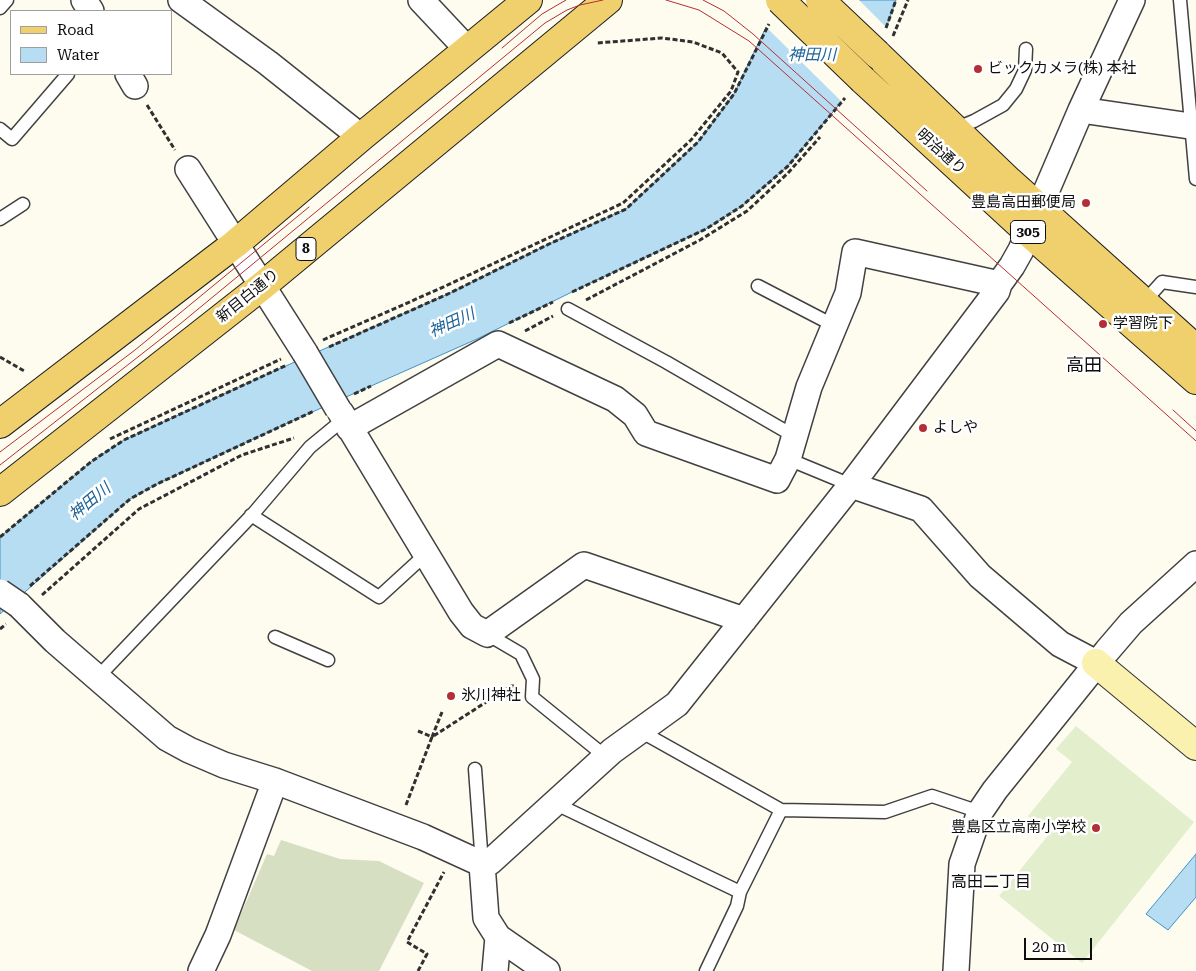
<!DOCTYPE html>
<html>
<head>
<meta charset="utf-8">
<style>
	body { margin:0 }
	#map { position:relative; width:1196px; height:971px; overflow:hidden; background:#fefbef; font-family:"Roboto Serif",serif }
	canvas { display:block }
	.legend { position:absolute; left:10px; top:10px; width:162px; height:65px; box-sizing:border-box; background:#fff; border:1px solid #9f9f9f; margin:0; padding:6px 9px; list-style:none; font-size:15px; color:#0e0e0e }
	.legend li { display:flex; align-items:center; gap:10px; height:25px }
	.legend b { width:25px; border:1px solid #9f9f9f }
	.scale { position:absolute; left:1024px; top:938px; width:68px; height:22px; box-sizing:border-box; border:2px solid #0e0e0e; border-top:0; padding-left:6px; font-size:15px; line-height:18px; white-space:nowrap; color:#0e0e0e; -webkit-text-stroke:4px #fff; paint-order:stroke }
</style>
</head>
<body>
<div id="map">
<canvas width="1196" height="971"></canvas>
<ul class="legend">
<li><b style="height:6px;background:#f0cf6d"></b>Road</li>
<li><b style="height:14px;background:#b7ddf2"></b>Water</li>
</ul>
<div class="scale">20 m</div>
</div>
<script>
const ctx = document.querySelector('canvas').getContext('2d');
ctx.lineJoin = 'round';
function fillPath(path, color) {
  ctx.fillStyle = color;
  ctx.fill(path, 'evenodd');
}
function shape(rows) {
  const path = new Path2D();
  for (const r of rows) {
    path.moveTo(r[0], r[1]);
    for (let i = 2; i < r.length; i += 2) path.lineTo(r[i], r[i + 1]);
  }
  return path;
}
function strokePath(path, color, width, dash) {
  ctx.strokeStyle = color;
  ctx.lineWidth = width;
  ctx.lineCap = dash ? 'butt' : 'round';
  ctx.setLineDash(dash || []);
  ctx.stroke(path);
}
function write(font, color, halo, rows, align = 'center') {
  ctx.font = font + ' "Roboto Serif","Noto Sans JP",serif';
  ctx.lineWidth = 5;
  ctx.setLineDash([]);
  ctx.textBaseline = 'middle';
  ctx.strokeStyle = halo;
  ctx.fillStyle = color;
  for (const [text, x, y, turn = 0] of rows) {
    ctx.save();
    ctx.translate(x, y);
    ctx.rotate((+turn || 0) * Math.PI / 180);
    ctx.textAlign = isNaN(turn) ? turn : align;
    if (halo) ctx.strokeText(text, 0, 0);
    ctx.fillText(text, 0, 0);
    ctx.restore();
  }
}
fillPath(shape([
	[281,840,340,859,379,861,424,883,379,971,312,971,234,930,267,854,274,856]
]), '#d6dfc1');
fillPath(shape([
	[1076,726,1194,822,1082,963,999,896,1050,833,1028,816,1072,762,1056,749]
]), '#e3eecc');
const water = shape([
	[779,0,896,0,886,28,847,95,788,166,742,206,706,229,586,285,477,339,292,421,157,484,130,499,0,614,0,537,92,461,124,440,261,377,450,293,549,244,626,209,698,142,734,94,779,0],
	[1196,854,1196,897,1168,930,1146,914,1196,854]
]);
fillPath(water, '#b7ddf2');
strokePath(water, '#4292c5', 1);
fillPath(shape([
	[777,0,859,0,888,29,870,65,843,103,765,26]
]), '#fefbef');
const lane = shape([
	[1180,0,1196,179],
	[0,8,7,0],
	[0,129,12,139,68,74],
	[955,129,974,121,1003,105,1016,89,1025,70,1026,49],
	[0,219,23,204],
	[758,286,835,326],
	[1144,302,1162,282,1196,287],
	[568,309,666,362,794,436],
	[788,459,851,485],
	[251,515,379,597,426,554],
	[487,634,521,654,533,679,532,697,606,757],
	[275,637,328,660],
	[97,678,253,514,310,447,344,419],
	[640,731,781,810,885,812,932,796,980,812],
	[475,769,482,864],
	[554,803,740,892],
	[706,971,737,906,740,892,781,810]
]);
const street = shape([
	[84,0,91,11],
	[181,0,268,63,361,137],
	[421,0,467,49],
	[128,74,135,86],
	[1081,110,1196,127],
	[188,169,305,353],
	[341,413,461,612,472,626,487,634,584,565,744,620],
	[349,428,498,344,615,399,635,415,646,433,777,480,788,459,809,387,848,293,855,252,999,284],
	[851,485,921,509,980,576,1060,644,1096,663],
	[19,605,55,641,167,738,189,750,224,765,275,781,423,837,482,864,490,862,612,751,677,704,851,485,997,291,999,284,1012,266,1021,250,1081,110,1132,0],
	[482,864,486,918,498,937,495,971],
	[498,937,547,971],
	[201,971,218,935,275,781],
	[956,971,962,864,980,812,995,790,1107,651,1131,623,1196,564]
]);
const secondary = shape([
	[1096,663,1196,746]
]);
const primary = shape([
	[877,54,1009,181,1196,349],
	[863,80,1028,232,1196,380],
	[0,424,235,244,361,137,528,0],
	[0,492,262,286,608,0]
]);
strokePath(lane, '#414141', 15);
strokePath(street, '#414141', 28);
strokePath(secondary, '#303030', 30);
strokePath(primary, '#1f1f1f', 30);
strokePath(shape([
	[886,28,896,0],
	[893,36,908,0],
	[147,105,175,150],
	[572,292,706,229,742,206,788,166,845,98],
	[586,300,700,240,747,211,788,173,820,137],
	[509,323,553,302],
	[525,331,553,316],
	[323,340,439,289,623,203,691,140,731,91,738,72,722,53,693,42,662,38,597,43],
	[329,347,450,293,549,244,626,209,698,142,734,94,769,24],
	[0,357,26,372],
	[354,394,371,386],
	[110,439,281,359],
	[0,537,92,461,124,440,287,365],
	[30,586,130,499,157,484,314,411],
	[42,595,139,509,242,455,294,438],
	[0,629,6,624],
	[486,701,490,687],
	[418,731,432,737,442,712],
	[406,805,432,737,511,686,515,686],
	[418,971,427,954,407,942,444,872]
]), '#303030', 3, [5, 2.5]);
strokePath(lane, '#fff', 12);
strokePath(street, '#fff', 25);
strokePath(secondary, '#faf1ae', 28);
strokePath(primary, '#f0cf6d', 28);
strokePath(shape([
	[666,0,699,10,749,41,1196,441],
	[703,0,724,11,753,34,927,191],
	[502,48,542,14,566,0],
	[1173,410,1196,431],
	[0,452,135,350,309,207],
	[0,465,180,324,545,23,567,10,580,5,603,0]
]), '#b52e36', 1);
const streetBridge = shape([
	[305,353,338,409],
	[0,592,19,605]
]);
const primaryBridge = shape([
	[780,0,863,80],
	[820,0,877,54]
]);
strokePath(streetBridge, '#414141', 28, []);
strokePath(primaryBridge, '#1f1f1f', 30, []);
strokePath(streetBridge, '#fff', 25);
strokePath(primaryBridge, '#f0cf6d', 28);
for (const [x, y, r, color] of [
	[978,69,5,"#b52e36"],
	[1086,203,5,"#b52e36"],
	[1103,324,5,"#b52e36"],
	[923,428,5,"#b52e36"],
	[451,696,5,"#b52e36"],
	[1096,828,5,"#b52e36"]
]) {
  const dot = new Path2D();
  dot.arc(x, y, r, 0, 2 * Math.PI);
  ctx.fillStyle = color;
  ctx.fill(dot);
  strokePath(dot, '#fff', 2);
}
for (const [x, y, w] of [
	[1028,232,35],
	[306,249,20]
]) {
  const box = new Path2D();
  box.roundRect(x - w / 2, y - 11.5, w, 23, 4);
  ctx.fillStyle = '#fff';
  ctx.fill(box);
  strokePath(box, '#0e0e0e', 1);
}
write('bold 14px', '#0e0e0e', null, [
	["305",1028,232],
	["8",306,249]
]);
write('15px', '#0e0e0e', '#fff', [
	["ビックカメラ(株) 本社",988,69],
	["豊島高田郵便局",1076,203,"right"],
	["学習院下",1113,324],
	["よしや",933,428],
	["氷川神社",461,696],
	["豊島区立高南小学校",1086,828,"right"]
], 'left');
write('15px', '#0e0e0e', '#fff', [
	["明治通り",941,152,42],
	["新目白通り",248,296,-39]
]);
write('italic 16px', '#1e6498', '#fff', [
	["神田川",812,55],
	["神田川",452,323,-24],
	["神田川",90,502,-40]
]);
write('16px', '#0e0e0e', '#fff', [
	["高田二丁目",991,882]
]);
write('18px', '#0e0e0e', '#fff', [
	["高田",1084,366]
]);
</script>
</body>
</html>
